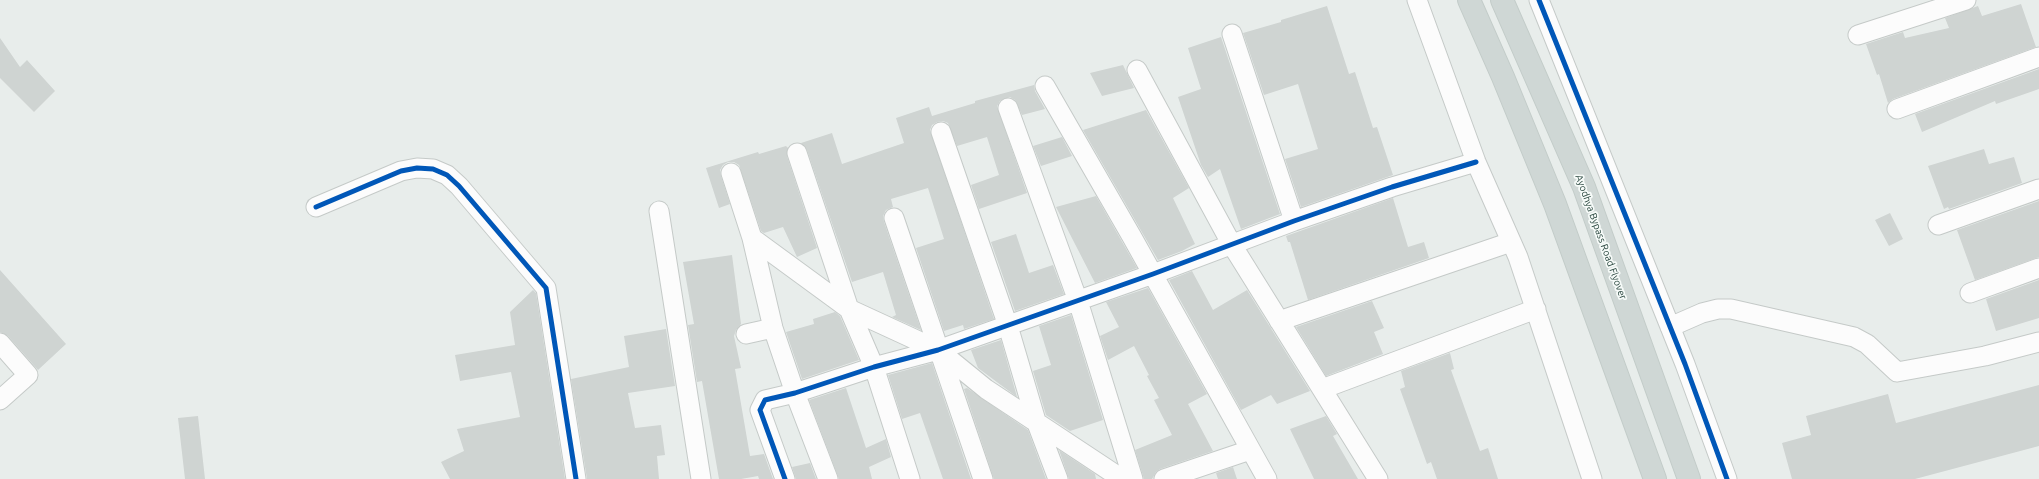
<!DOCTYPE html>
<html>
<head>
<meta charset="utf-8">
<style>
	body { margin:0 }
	canvas { display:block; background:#e8edeb }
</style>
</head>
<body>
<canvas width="2039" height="479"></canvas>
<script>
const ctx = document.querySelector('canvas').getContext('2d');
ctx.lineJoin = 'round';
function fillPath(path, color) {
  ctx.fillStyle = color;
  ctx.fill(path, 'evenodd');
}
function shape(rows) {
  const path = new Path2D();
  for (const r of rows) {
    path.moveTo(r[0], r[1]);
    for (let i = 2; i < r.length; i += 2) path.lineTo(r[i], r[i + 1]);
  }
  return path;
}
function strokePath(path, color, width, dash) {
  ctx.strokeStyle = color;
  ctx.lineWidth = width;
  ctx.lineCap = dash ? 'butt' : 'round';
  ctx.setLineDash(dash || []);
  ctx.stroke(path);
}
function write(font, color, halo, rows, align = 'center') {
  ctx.font = font + ' Ubuntu,sans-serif';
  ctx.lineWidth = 3.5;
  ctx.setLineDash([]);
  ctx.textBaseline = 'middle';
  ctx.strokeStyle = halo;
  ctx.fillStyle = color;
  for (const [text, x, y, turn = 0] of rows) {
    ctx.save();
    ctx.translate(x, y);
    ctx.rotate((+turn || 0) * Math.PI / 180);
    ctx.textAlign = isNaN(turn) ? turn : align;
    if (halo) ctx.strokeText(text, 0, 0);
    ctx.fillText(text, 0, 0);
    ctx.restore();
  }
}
fillPath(shape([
	[2021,4,2036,47,1893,99,1888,103,1879,74,1877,75,1866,44,1903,32,1905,38,1949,28,1945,18,1978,6,1982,16],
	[1327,6,1349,74,1355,72,1373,128,1377,127,1393,175,1301,207,1285,159,1318,149,1298,84,1264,95,1243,33,1281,22,1281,20],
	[1221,37,1280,214,1241,229,1220,169,1208,177,1201,165,1178,97,1201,89,1188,48],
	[0,38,20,67,27,60,55,91,34,112,0,78],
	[1123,65,1134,88,1102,96,1090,73],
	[2039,69,2039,89,1996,104,1995,101,1922,132,1915,114],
	[1034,85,1035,91,1045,109,1022,115,1015,100,1010,97,1000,101,997,106,1027,193,979,209,971,185,999,175,987,137,957,146,948,123,943,121,937,122,932,125,930,130,994,319,964,329,963,325,944,331,916,248,944,239,928,188,891,199,893,207,886,210,883,216,884,222,921,330,892,317,896,315,883,272,852,282,807,150,801,143,832,133,842,164,904,143,896,118,929,107,932,116,975,103,975,101],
	[1146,110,1189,188,1173,198,1195,244,1182,251,1158,260,1083,130],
	[1062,137,1072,156,1041,166,1033,146],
	[786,146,788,148,787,156,817,248,797,257,783,227,764,233,761,231,739,165,734,162,728,162,723,165,720,170,721,176,730,204,719,208,706,168,758,152,759,154],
	[1984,149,1989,164,2014,157,2022,183,1949,209,1948,207,1944,209,1928,166],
	[1096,196,1137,268,1095,283,1056,207],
	[1393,198,1408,247,1424,242,1429,258,1308,300,1290,242,1288,242,1286,236],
	[2039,201,2039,257,1975,280,1957,230],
	[1890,213,1903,239,1889,246,1875,220],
	[1016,234,1029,273,1053,265,1064,294,1015,311,991,242],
	[732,255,741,324,736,330,734,336,741,368,735,369,750,456,764,454,773,479,759,479,758,476,741,479,719,479,702,381,697,382,688,325,694,324,683,262],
	[0,270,66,344,38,370,8,336,0,332],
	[1192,271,1213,310,1247,290,1310,391,1277,404,1271,395,1241,410,1169,280],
	[2039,280,2039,318,1996,331,1986,299],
	[1148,288,1207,394,1188,404,1213,451,1160,469,1156,472,1152,479,1144,479,1135,450,1172,435,1154,400,1159,398,1147,376,1149,375,1134,346,1108,360,1100,336,1119,327,1106,302],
	[533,290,536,293,565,479,450,479,441,462,464,451,457,429,520,417,511,372,460,381,455,355,515,345,510,312],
	[1372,301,1384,328,1374,332,1383,354,1326,376,1296,327],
	[835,312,840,316,859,360,802,379,786,332,814,324,813,319],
	[1071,315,1103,420,1070,431,1046,415,1033,371,1051,365,1039,326],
	[666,329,675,386,628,393,635,428,661,425,665,455,657,456,659,479,587,479,571,379,629,367,624,336],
	[1001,340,1017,397,978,368,971,350],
	[1450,353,1454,369,1451,370,1480,451,1488,448,1498,479,1437,479,1431,462,1427,464,1400,389,1405,387,1401,371],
	[932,363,971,479,943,479,920,413,902,419,888,375],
	[2039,385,2039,446,1915,479,1792,479,1782,443,1811,435,1806,416,1888,394,1896,423],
	[846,388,866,448,886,439,891,457,869,467,872,479,839,479,809,400],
	[967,388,1028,430,1046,479,994,479,964,389],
	[198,416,205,479,185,479,178,418],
	[1326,416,1337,434,1333,436,1358,479,1314,479,1290,429],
	[1059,450,1095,474,1096,479,1069,479],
	[810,463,816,479,796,479,792,467],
	[1233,467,1237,479,1218,479,1216,473]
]), '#cfd4d2');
const minor = shape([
	[1417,0,1476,162,1518,257,1592,479],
	[1539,0,1685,364,1727,479],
	[1232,34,1294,221],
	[1858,35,1966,0],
	[1137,70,1232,245,1378,479],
	[1045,86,1132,237,1267,479],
	[1008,108,1078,301,1133,479],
	[1897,109,2039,57],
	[941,132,1008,326,1036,421,1058,479],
	[797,153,849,309,874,367,910,479],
	[731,173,752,238,773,328,795,393,828,479],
	[316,207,401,171,417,168,433,169,447,175,459,186,546,288,576,479],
	[659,211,701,479],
	[894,218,983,479],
	[1938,225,2039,189],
	[752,238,849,309,938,350,986,389,1122,479],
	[1970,293,2039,268],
	[1279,321,1511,242],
	[1670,327,1702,313,1718,309,1731,309,1854,337,1867,344,1897,372,1985,356,2039,342],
	[746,334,773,328],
	[0,343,28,375,0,400],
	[1322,389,1536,309],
	[785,479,760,410,765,400,795,393,874,367,938,350,1153,274,1294,221,1392,187,1476,162],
	[1164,479,1250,450]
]);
const primary = shape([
	[1469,0,1503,77,1555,204,1655,479],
	[1502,0,1584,187,1689,479]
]);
strokePath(minor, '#c5cac8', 21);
strokePath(primary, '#c3ccc9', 24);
strokePath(minor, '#fcfcfc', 19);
strokePath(primary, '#cfd7d5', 22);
strokePath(shape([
	[1539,0,1685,364,1727,479],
	[316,207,401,171,417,168,433,169,447,175,459,186,546,288,576,479],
	[785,479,760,410,765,400,795,393,874,367,938,350,1153,274,1294,221,1392,187,1476,162]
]), '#0057b8', 5);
write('10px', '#24423a', '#f7fbf9', [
	["Ayodhya Bypass Road Flyover",1601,237,70]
]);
</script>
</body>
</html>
